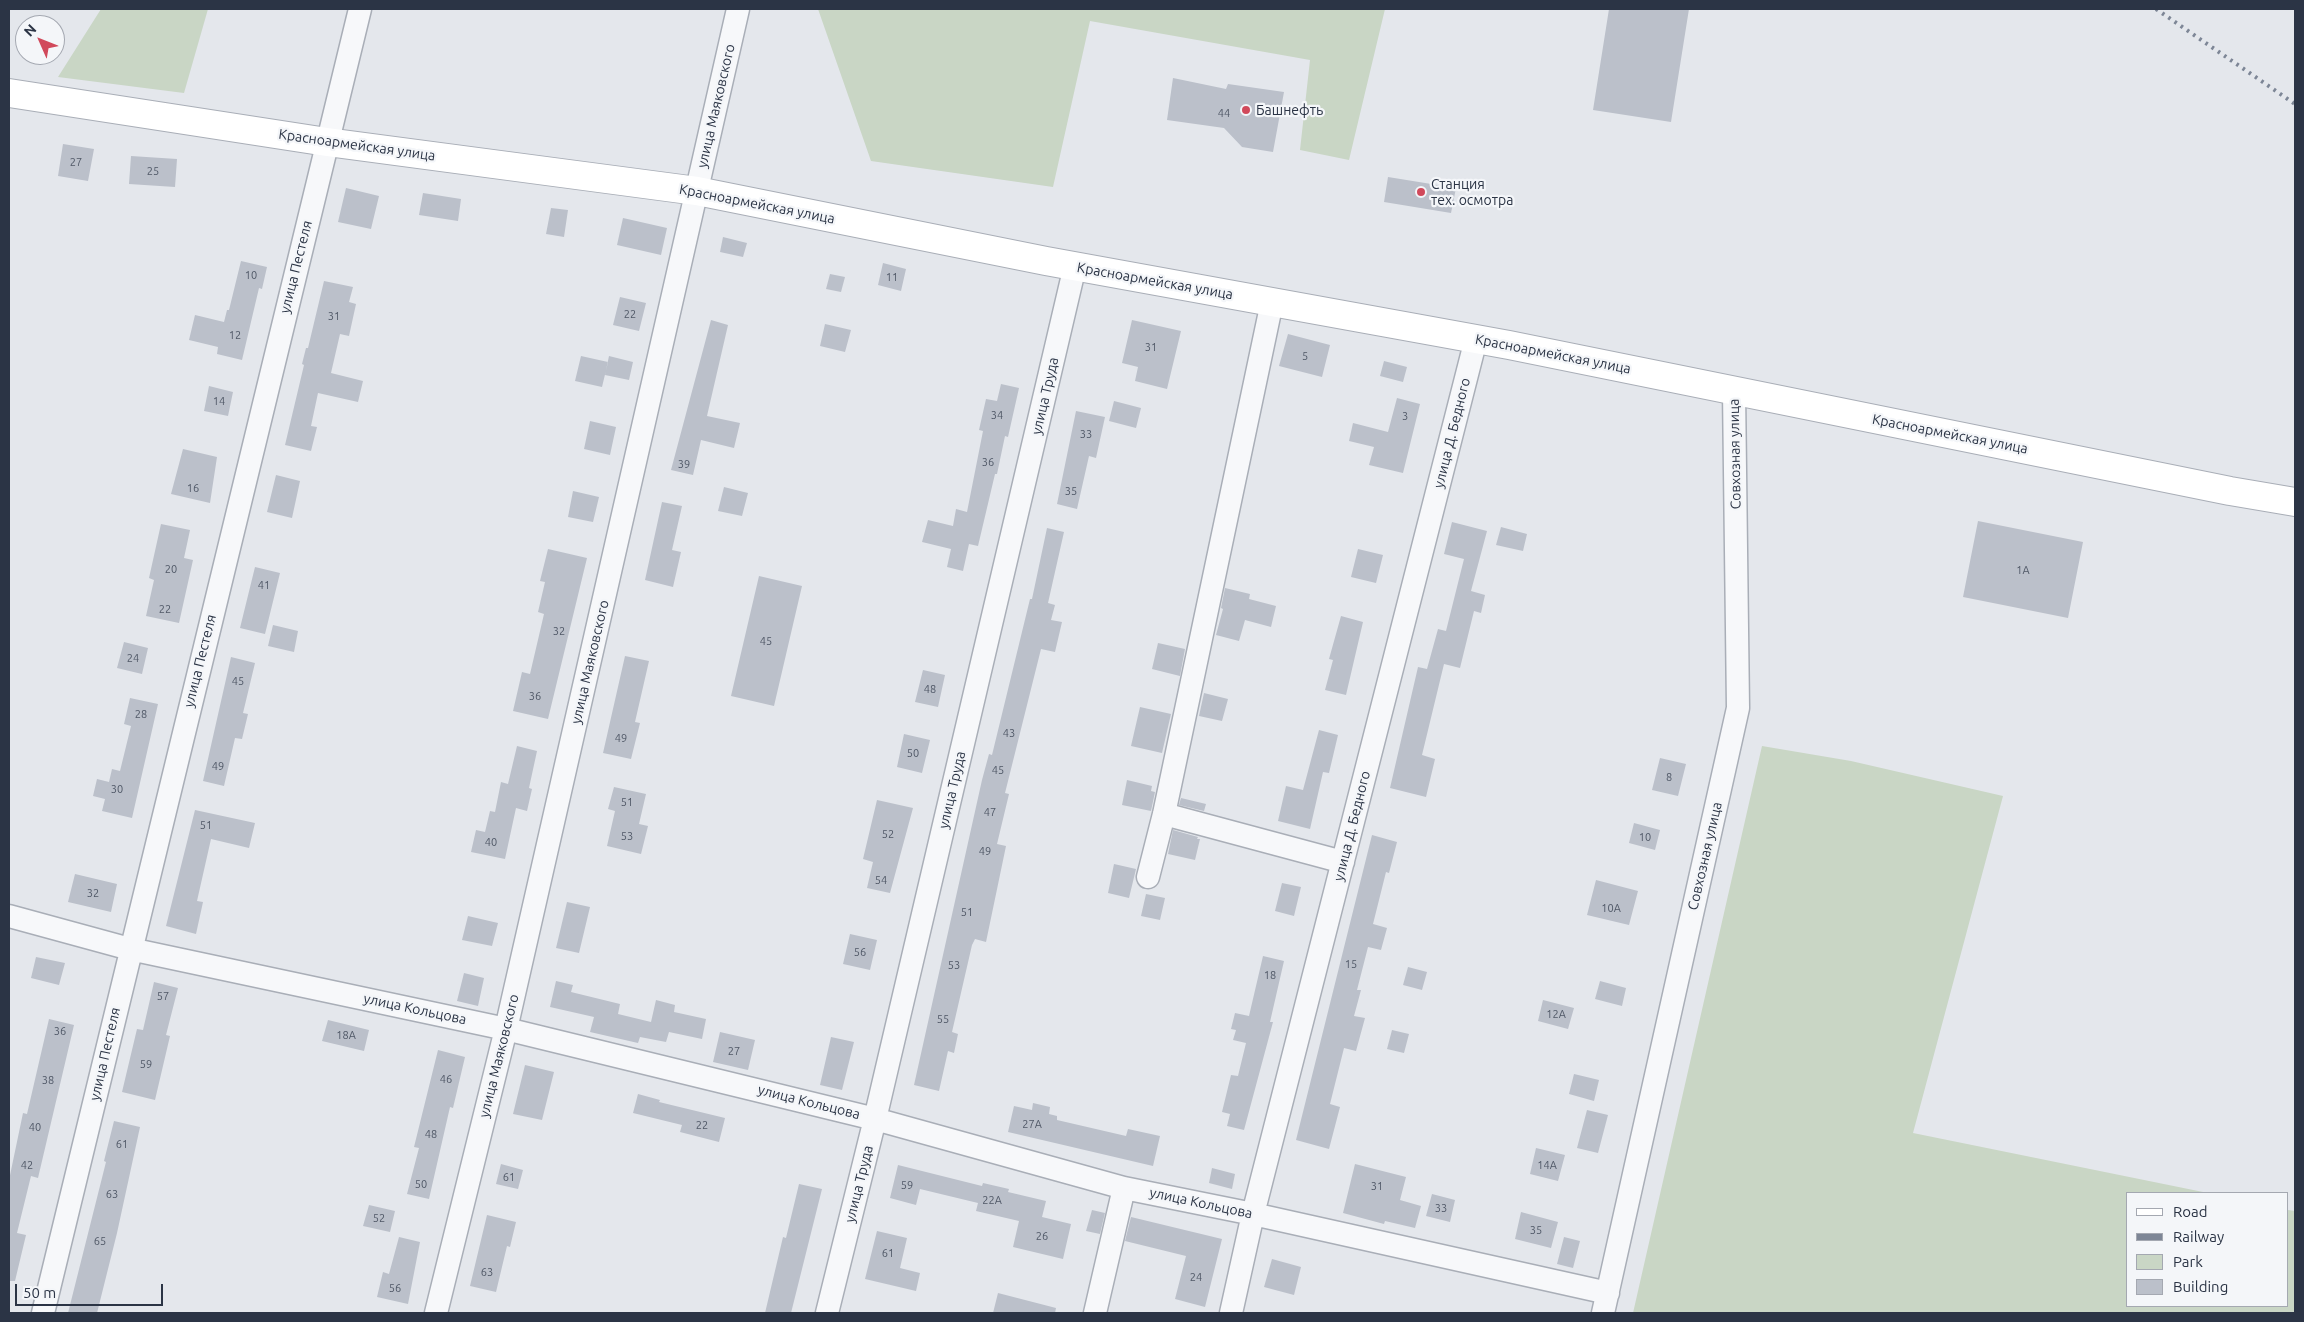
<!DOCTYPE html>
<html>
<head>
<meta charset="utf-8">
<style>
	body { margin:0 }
	#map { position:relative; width:2304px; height:1322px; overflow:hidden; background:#e4e7ec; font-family:Ubuntu,sans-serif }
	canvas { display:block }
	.frame { position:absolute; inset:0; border:10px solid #2b3445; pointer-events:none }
	.legend { position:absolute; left:2126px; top:1192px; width:162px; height:115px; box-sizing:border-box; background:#f4f6f9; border:1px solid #a4a8b1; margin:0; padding:6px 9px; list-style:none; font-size:15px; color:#2b3445 }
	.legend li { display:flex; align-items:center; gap:10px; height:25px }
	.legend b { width:25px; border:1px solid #a4a8b1 }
	.north { position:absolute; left:15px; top:15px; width:50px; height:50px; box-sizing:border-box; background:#f4f6f9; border:1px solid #a4a8b1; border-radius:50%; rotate:314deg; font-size:14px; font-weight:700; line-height:20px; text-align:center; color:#2b3445 }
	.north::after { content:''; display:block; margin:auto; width:18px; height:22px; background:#d1495b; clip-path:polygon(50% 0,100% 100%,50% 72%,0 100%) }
	.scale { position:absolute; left:15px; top:1284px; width:148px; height:22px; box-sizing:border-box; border:2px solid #2b3445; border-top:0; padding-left:6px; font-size:15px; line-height:18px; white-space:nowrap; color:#2b3445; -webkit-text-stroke:4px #f4f6f9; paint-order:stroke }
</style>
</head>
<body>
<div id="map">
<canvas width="2304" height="1322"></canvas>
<div class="frame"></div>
<ul class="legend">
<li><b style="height:6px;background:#fff"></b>Road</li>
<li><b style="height:6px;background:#7d8696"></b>Railway</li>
<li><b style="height:14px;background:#c9d6c5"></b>Park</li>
<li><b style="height:14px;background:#bbc0ca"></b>Building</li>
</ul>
<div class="north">N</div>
<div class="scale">50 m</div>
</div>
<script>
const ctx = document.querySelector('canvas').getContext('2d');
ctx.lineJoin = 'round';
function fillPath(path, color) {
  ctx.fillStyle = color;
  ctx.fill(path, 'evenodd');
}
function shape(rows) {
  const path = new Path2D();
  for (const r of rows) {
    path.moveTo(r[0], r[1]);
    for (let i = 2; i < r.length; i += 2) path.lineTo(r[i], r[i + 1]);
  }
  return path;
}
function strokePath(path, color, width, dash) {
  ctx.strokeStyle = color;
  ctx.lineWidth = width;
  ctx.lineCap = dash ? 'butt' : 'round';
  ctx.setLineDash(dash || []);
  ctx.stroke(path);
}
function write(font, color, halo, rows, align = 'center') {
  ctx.font = font + ' Ubuntu,sans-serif';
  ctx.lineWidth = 4.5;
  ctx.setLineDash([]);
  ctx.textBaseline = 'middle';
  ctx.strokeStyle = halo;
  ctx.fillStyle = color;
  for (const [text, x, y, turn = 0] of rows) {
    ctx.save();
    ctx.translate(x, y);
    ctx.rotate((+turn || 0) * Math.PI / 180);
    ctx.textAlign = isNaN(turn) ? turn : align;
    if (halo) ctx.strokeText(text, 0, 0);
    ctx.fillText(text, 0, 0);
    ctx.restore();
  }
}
fillPath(shape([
	[101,9,208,9,184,93,58,77],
	[818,9,1385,9,1349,160,1300,150,1310,60,1090,21,1053,187,871,161],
	[1762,746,1851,761,2003,796,1913,1133,2208,1193,2128,1193,2128,1306,2288,1306,2288,1210,2295,1211,2295,1313,1633,1313]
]), '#c9d6c5');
fillPath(shape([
	[1609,9,1689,9,1671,122,1593,110],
	[1173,78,1226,89,1228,84,1284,92,1273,152,1242,147,1224,128,1167,120],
	[63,144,94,149,88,181,58,176],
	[131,156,177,159,175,187,129,184],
	[1388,177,1456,188,1451,213,1384,202],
	[346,188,379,196,371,229,338,222],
	[423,193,461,199,458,221,419,215],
	[551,208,568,210,564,237,546,234],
	[623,218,667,228,661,255,617,245],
	[723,237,747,243,743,257,720,252],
	[241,261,267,267,262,289,259,288,242,360,217,354,218,347,189,340,195,315,224,322,227,310,229,310],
	[883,263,906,269,901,291,878,285],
	[830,274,845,277,841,292,826,289],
	[324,281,353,287,349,302,356,304,349,336,340,334,331,373,363,381,358,402,318,393,311,426,317,427,311,451,285,445,304,365,302,364,306,348,308,348],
	[620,297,646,303,639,331,613,325],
	[711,320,728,325,707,416,740,423,734,448,701,440,693,475,671,470],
	[1132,320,1181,331,1167,389,1135,381,1138,367,1122,363],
	[825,324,851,330,845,352,820,346],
	[1288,334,1330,345,1322,377,1279,366],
	[581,356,608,362,602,387,575,381],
	[609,356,633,362,629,380,605,375],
	[1384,361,1407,367,1403,382,1380,376],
	[1001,384,1019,388,1008,437,1005,436,997,474,995,474,978,546,969,544,963,571,947,567,951,549,922,542,928,520,953,526,956,509,967,512,983,431,979,430,986,399,997,401],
	[209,386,233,392,228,416,204,411],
	[1397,398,1420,404,1403,473,1369,465,1374,447,1349,441,1353,423,1388,432],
	[1114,401,1141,408,1136,428,1109,421],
	[1076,411,1105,417,1096,458,1089,456,1077,509,1057,504],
	[590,421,616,427,610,455,584,449],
	[183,449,217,457,210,503,171,494],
	[276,475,300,481,292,518,267,512],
	[724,487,748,493,742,516,718,511],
	[573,491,599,497,593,522,568,517],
	[662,502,682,506,672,550,681,552,673,587,645,580],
	[1978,521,2083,542,2068,618,1963,597],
	[1452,522,1487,531,1471,591,1485,595,1481,613,1474,611,1460,668,1444,664,1422,755,1435,759,1426,797,1390,788,1418,667,1427,669,1438,629,1446,631,1464,559,1444,554],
	[161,524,190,530,184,558,193,560,179,623,146,616,154,580,149,578],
	[1501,527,1527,534,1523,551,1496,545],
	[1047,528,1064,532,1048,603,1055,605,1051,620,1062,622,1055,652,1041,649,1005,793,1009,794,997,844,1006,846,986,942,975,939,972,945,952,1032,958,1034,954,1053,948,1051,939,1091,914,1085,982,780,989,754,992,755,1030,599,1032,599],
	[548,549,587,558,548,719,513,711,522,672,530,674,544,614,538,612,545,582,540,581],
	[1358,549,1383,555,1376,583,1351,577],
	[255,567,280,573,265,634,240,628],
	[759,576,802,586,774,706,731,696],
	[1225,588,1250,594,1249,599,1276,606,1271,627,1245,620,1239,641,1216,635,1223,609,1221,608],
	[1341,616,1363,622,1346,695,1325,690,1333,660,1329,659],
	[273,625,298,631,294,652,268,646],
	[124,642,148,648,142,674,117,668],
	[1158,643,1185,649,1180,676,1152,669],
	[625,656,649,661,635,722,640,723,631,759,603,753],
	[231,657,255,663,243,713,248,714,242,739,235,738,224,786,203,781],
	[923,670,945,675,938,707,915,702],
	[1204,693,1228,699,1222,721,1199,716],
	[130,698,158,704,132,818,102,811,105,799,93,796,97,779,109,782,112,769,120,771,131,726,124,724],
	[1140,707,1171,714,1162,753,1131,746],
	[1319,730,1338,735,1329,773,1323,772,1310,829,1278,821,1286,786,1303,790],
	[904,734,930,740,922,773,897,767],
	[517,746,537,751,529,788,532,789,527,811,516,808,505,859,471,852,476,830,485,832,490,811,495,812,501,782,508,784],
	[1660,758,1686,764,1678,796,1652,790],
	[1127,780,1152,786,1151,791,1155,792,1151,811,1122,805],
	[614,787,646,794,639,824,648,826,641,854,607,846,615,811,608,809],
	[1181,798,1206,804,1204,811,1179,805],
	[877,800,913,808,890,893,867,888,873,862,863,859],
	[195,810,255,823,249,848,211,839,197,901,203,902,196,934,166,926],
	[1634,823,1660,830,1655,850,1629,843],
	[1173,830,1198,837,1197,839,1200,839,1195,860,1168,854],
	[1372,835,1397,842,1389,873,1386,872,1373,924,1387,928,1381,950,1368,947,1357,990,1361,990,1354,1016,1365,1018,1356,1051,1344,1048,1330,1104,1340,1107,1329,1149,1296,1140],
	[1114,864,1136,869,1129,898,1108,893],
	[75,874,117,884,111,912,68,902],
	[1596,880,1638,891,1629,925,1587,915],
	[1282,883,1301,887,1294,916,1275,911],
	[1146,894,1165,898,1160,920,1141,916],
	[567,902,590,907,579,953,556,948],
	[468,916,498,923,492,946,462,940],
	[850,934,877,940,870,970,843,964],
	[1263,956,1284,961,1270,1022,1273,1022,1244,1130,1227,1126,1230,1114,1222,1112,1231,1075,1238,1076,1246,1043,1233,1040,1236,1030,1231,1029,1235,1013,1249,1016],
	[36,957,65,963,59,985,31,978],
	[1408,967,1427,972,1422,990,1403,985],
	[464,973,484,978,478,1006,457,1001],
	[556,981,573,985,571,992,620,1004,618,1014,651,1022,656,1000,675,1005,674,1012,706,1019,702,1039,669,1032,666,1042,640,1037,638,1043,590,1032,594,1017,550,1007],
	[1600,981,1626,988,1622,1006,1595,999],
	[154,982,178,988,166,1035,170,1036,155,1100,122,1092,137,1029,143,1030],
	[1543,1000,1574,1008,1568,1029,1538,1021],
	[49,1019,74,1025,38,1178,31,1176,17,1233,26,1235,15,1281,9,1281,9,1180,23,1113,27,1114],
	[328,1020,369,1030,364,1051,322,1041],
	[1392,1030,1409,1034,1404,1053,1387,1049],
	[720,1032,755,1040,748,1070,713,1062],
	[831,1037,854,1042,842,1090,820,1085],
	[438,1050,465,1057,453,1108,450,1107,429,1199,407,1194,419,1148,414,1147],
	[525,1065,554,1072,542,1120,513,1114],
	[1574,1074,1599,1080,1594,1101,1569,1094],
	[638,1094,660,1100,659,1102,725,1118,719,1142,680,1132,682,1125,633,1113],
	[1033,1103,1050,1107,1049,1114,1057,1116,1057,1120,1126,1136,1128,1129,1160,1136,1153,1166,1008,1132,1014,1106,1032,1110],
	[1587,1110,1608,1115,1598,1153,1577,1148],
	[114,1121,140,1127,117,1233,97,1313,68,1313,106,1162,104,1161],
	[1536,1148,1565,1155,1558,1181,1530,1174],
	[501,1164,523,1170,518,1189,496,1184],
	[1355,1164,1406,1177,1400,1200,1421,1206,1415,1228,1385,1221,1384,1224,1343,1213],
	[898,1165,982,1186,983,1183,1009,1189,1008,1192,1046,1201,1042,1217,1071,1224,1063,1259,1013,1247,1019,1221,976,1211,978,1203,920,1189,916,1205,890,1198],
	[1212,1168,1235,1174,1232,1189,1209,1183],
	[799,1184,822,1189,791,1313,765,1313,783,1237,786,1238],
	[1432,1194,1455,1200,1450,1222,1426,1216],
	[369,1205,395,1211,390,1232,363,1226],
	[1092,1210,1105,1213,1100,1234,1086,1231],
	[1521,1212,1558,1222,1551,1248,1515,1239],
	[487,1215,516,1222,510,1247,507,1246,496,1292,470,1286],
	[1131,1217,1222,1239,1205,1307,1175,1299,1186,1256,1125,1241],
	[877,1231,907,1238,900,1268,920,1273,916,1291,865,1279],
	[399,1237,420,1242,408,1304,377,1297,383,1272,389,1274],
	[1564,1237,1580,1241,1573,1268,1557,1264],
	[1272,1259,1301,1267,1294,1295,1264,1287],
	[998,1293,1056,1308,1055,1313,993,1313]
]), '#bbc0ca');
const minor = shape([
	[1164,814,1343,862],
	[1148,877,1164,814,1272,302],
	[9,916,130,949,506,1029,875,1119,1124,1188,1253,1214,1608,1293],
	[43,1313,360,9],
	[436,1313,506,1029,738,9],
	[827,1313,875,1119,1075,266],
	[1095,1313,1124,1188],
	[1231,1313,1253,1214,1476,339],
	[1603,1313,1738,708,1734,391]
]);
const secondary = shape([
	[9,93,327,142,697,191,1046,261,1509,345,2230,491,2295,502]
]);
strokePath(minor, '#a9aeb7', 25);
strokePath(secondary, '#a9aeb7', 30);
strokePath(minor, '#f7f8fa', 22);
strokePath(secondary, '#fff', 28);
strokePath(shape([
	[2156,9,2295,104]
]), '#7d8696', 4, [2.5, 5]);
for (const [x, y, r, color] of [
	[1246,110,5,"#d1495b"],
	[1421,192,5,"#d1495b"]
]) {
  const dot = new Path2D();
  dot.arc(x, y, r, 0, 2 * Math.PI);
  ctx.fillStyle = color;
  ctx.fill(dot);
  strokePath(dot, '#f4f6f9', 2);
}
write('11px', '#4f5766', null, [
	["44",1224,113],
	["27",76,162],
	["25",153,171],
	["10",251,275],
	["11",892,277],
	["22",630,314],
	["31",334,316],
	["12",235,335],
	["31",1151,347],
	["5",1305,356],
	["14",219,401],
	["34",997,415],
	["3",1405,416],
	["33",1086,434],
	["36",988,462],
	["39",684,464],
	["16",193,488],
	["35",1071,491],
	["20",171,569],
	["1А",2023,570],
	["41",264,585],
	["22",165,609],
	["32",559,631],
	["45",766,641],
	["24",133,658],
	["45",238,681],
	["48",930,689],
	["36",535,696],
	["28",141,714],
	["43",1009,733],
	["49",621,738],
	["50",913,753],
	["49",218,766],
	["45",998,770],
	["8",1669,777],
	["30",117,789],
	["51",627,802],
	["47",990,812],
	["51",206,825],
	["52",888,834],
	["53",627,836],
	["10",1645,837],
	["40",491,842],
	["49",985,851],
	["54",881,880],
	["32",93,893],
	["10А",1611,908],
	["51",967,912],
	["56",860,952],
	["15",1351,964],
	["53",954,965],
	["18",1270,975],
	["57",163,996],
	["12А",1556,1014],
	["55",943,1019],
	["36",60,1031],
	["18А",346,1035],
	["27",734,1051],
	["59",146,1064],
	["46",446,1079],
	["38",48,1080],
	["27А",1032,1124],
	["22",702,1125],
	["40",35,1127],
	["48",431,1134],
	["61",122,1144],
	["42",27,1165],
	["14А",1547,1165],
	["61",509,1177],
	["50",421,1184],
	["59",907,1185],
	["31",1377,1186],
	["63",112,1194],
	["22А",992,1200],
	["33",1441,1208],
	["52",379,1218],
	["35",1536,1230],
	["26",1042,1236],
	["65",100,1241],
	["61",888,1253],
	["63",487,1272],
	["24",1196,1277],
	["56",395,1288]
]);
write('14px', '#2b3445', '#f4f6f9', [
	["улица Маяковского",716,106,-77],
	["Красноармейская улица",357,145,8],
	["Красноармейская улица",757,204,11],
	["улица Пестеля",296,267,-76],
	["Красноармейская улица",1155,281,10],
	["Красноармейская улица",1553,354,11],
	["улица Труда",1045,396,-77],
	["улица Д. Бедного",1452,433,-76],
	["Красноармейская улица",1950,434,11],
	["Совхозная улица",1735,454,-91],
	["улица Пестеля",200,661,-76],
	["улица Маяковского",590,662,-77],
	["улица Труда",952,790,-77],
	["улица Д. Бедного",1352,826,-76],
	["Совхозная улица",1705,856,-77],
	["улица Кольцова",415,1009,12],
	["улица Пестеля",105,1054,-77],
	["улица Маяковского",499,1056,-76],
	["улица Кольцова",809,1102,14],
	["улица Труда",859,1184,-76],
	["улица Кольцова",1201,1203,12]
]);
write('14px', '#2b3445', '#f4f6f9', [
	["Башнефть",1256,110],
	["Станция",1431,184],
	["тех. осмотра",1431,200]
], 'left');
</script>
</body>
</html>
